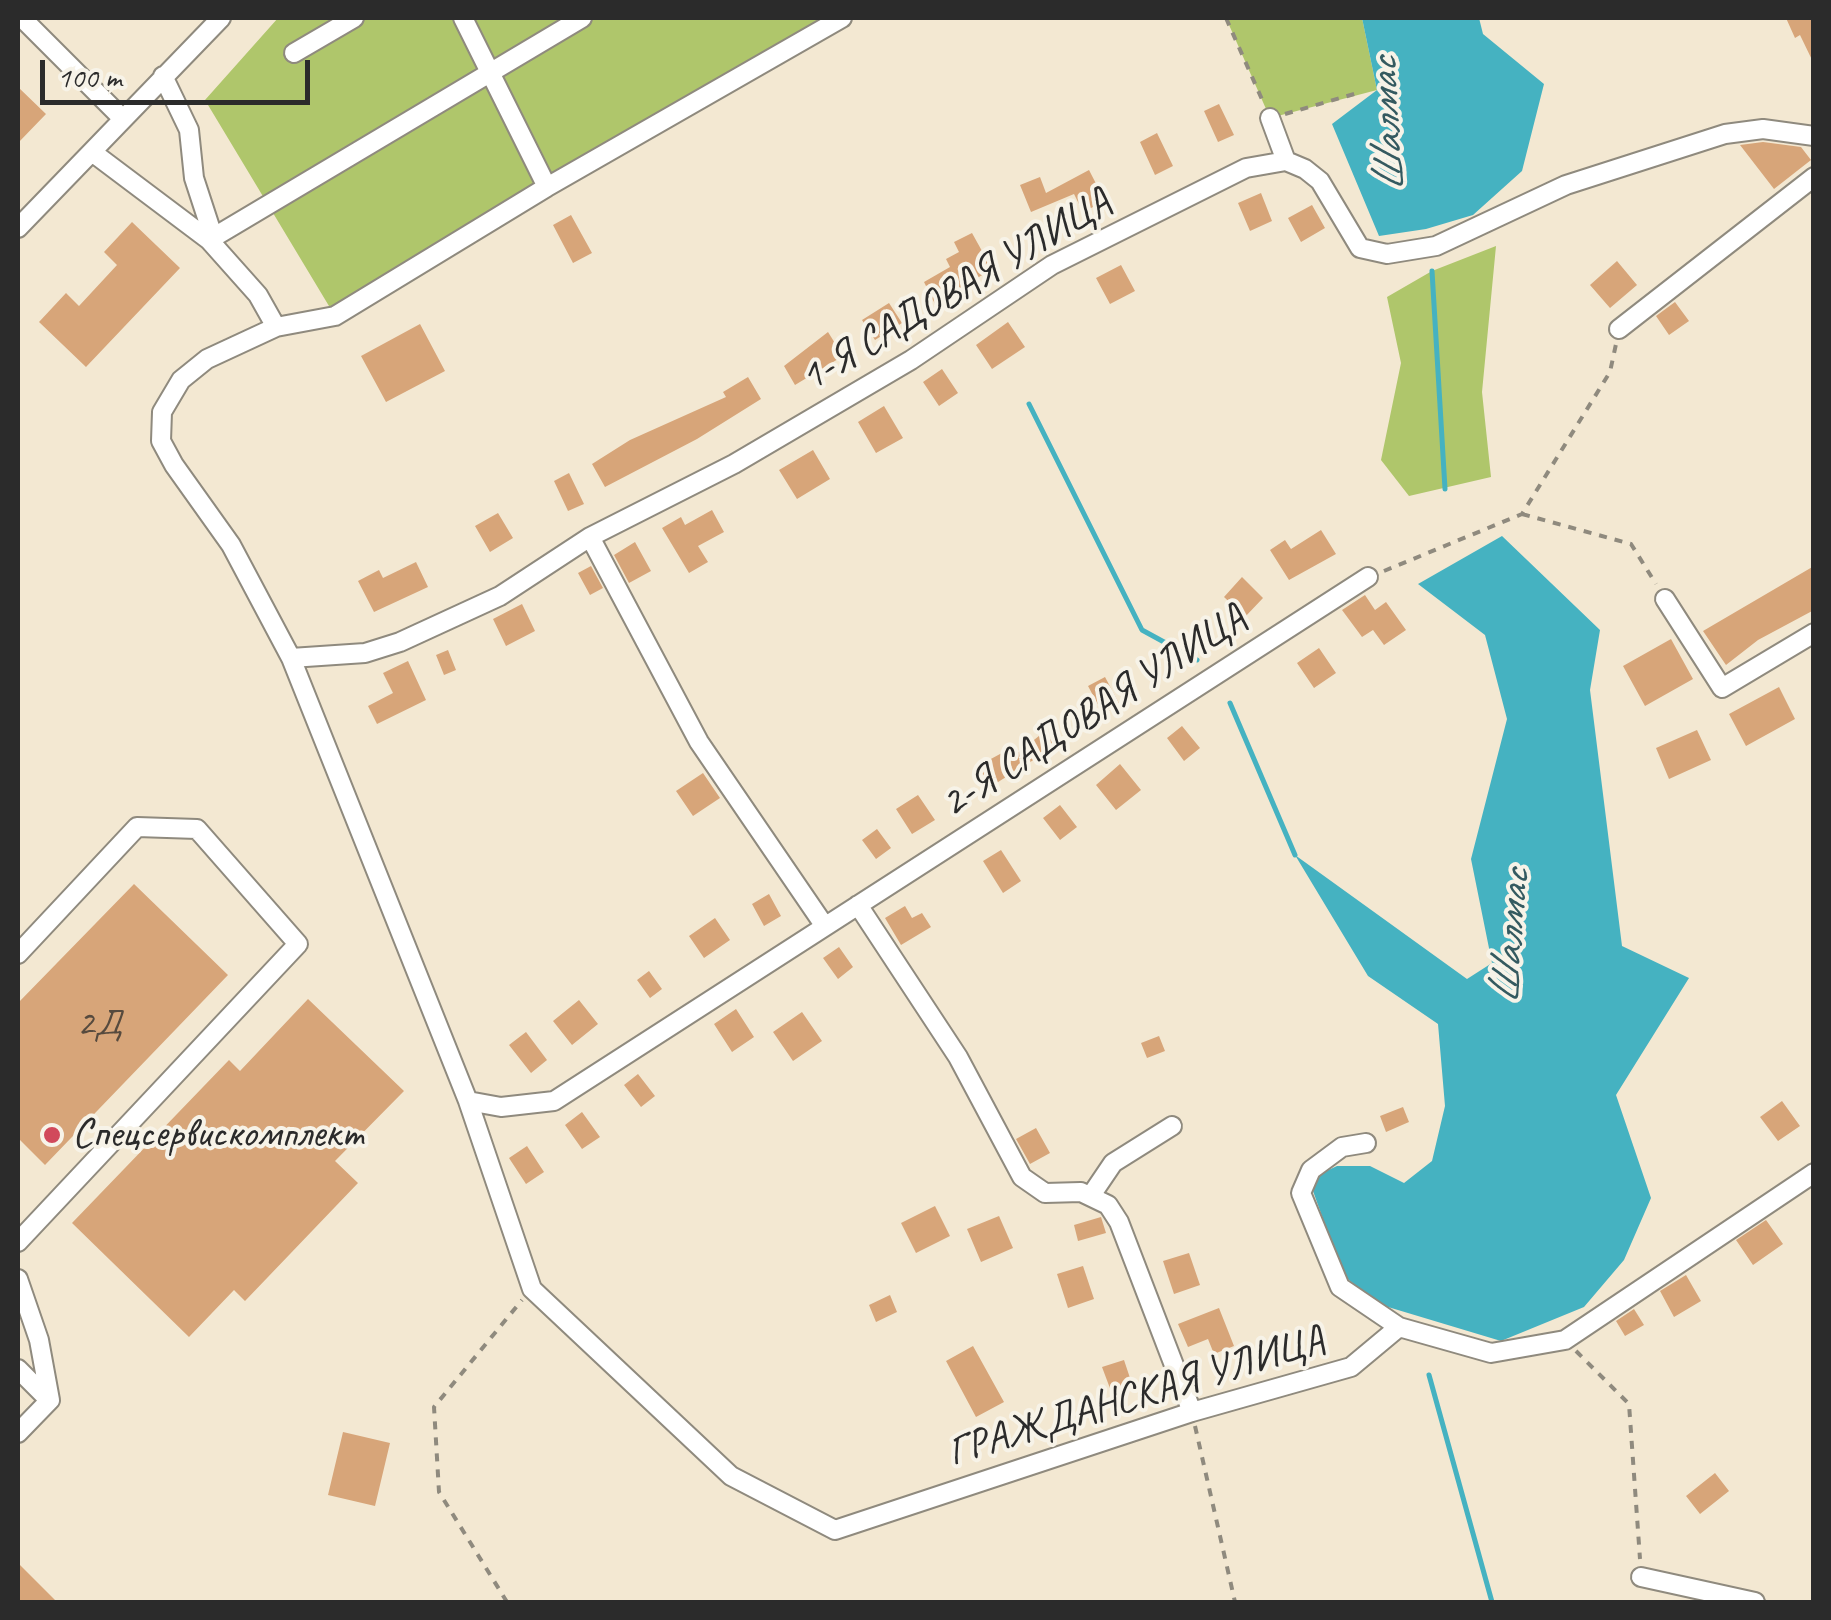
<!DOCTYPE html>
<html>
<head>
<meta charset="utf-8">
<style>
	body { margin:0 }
	#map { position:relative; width:1831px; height:1620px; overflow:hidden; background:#f3e8d2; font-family:Caveat,sans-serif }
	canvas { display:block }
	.frame { position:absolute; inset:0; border:20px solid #2b2b2b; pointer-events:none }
	.scale { position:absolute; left:40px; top:60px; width:270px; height:45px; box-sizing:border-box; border:5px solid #2b2b2b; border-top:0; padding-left:12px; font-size:30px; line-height:35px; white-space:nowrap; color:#2b2b2b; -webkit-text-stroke:8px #f7f3e8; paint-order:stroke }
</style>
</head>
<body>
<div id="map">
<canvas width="1831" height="1620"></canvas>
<div class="frame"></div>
<div class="scale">100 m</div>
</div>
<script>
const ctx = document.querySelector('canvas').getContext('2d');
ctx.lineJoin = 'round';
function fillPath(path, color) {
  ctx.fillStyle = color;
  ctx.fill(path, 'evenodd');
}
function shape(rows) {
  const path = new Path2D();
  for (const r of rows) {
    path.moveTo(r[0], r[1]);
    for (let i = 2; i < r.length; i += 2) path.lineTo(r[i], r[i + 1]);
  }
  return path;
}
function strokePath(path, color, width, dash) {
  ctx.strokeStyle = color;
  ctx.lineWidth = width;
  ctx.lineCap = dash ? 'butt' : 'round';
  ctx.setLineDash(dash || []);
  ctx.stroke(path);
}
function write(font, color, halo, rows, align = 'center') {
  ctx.font = font + ' Caveat,sans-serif';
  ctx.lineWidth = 8;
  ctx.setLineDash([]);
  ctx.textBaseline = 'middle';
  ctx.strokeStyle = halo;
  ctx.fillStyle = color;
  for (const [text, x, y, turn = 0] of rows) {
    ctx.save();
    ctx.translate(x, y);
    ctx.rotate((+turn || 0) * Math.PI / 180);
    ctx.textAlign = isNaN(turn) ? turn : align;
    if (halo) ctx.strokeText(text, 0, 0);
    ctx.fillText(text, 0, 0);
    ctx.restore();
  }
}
fillPath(shape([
	[278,18,842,18,335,316,205,100],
	[1226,18,1362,18,1377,90,1270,118],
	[1496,246,1482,392,1491,477,1409,496,1381,460,1401,363,1387,297,1432,271]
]), '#afc66b');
fillPath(shape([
	[1362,18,1479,18,1483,34,1544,84,1522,171,1473,215,1426,229,1379,236,1332,124,1377,90],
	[1502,536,1600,630,1590,690,1622,946,1689,978,1616,1095,1651,1198,1624,1260,1584,1307,1501,1341,1378,1304,1343,1275,1313,1191,1320,1174,1337,1166,1370,1166,1404,1183,1432,1161,1445,1106,1438,1024,1368,976,1295,855,1467,979,1492,963,1471,859,1507,719,1485,635,1418,584]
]), '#45b2c1');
strokePath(shape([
	[1432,271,1445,489],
	[1029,404,1142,630,1197,660],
	[1230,703,1295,855],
	[1429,1375,1492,1602]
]), '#45b2c1', 5);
fillPath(shape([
	[1786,18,1814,18,1814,64,1800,35,1795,38],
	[18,87,46,114,18,143],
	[1219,104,1234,135,1218,142,1204,111],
	[1157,133,1173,166,1155,175,1140,142],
	[1763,142,1801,147,1811,160,1774,189,1740,145],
	[1089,170,1105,201,1083,212,1074,194,1031,212,1020,185,1040,177,1046,193],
	[1261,193,1272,221,1250,231,1238,203],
	[1312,205,1325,228,1301,242,1288,218],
	[571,215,592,253,573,263,553,225],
	[132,222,180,268,86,367,39,322,66,293,79,306,117,265,104,252],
	[972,233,992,269,935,304,924,282,950,267,946,259,959,252,954,242],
	[1617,261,1637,285,1610,308,1590,285],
	[1121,265,1135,291,1110,304,1096,278],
	[1675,302,1689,321,1669,335,1656,316],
	[889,303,902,323,875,340,862,320],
	[1008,322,1025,347,992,369,976,345],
	[420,324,445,371,386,402,361,356],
	[828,332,843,356,795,385,784,366],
	[942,369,958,393,939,406,923,382],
	[748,377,761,399,697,439,605,487,592,464,630,440,726,397,723,392],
	[884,406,903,438,876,453,858,422],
	[813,450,830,479,797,499,779,470],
	[569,473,584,504,568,511,554,481],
	[712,510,724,532,698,546,708,562,689,573,662,528,681,517,685,525],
	[498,513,513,538,490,552,475,526],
	[1321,530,1336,554,1289,580,1270,550,1285,540,1291,549],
	[635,542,651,571,629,583,614,555],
	[416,562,428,587,374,612,358,581,379,570,383,578],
	[591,566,603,588,590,595,578,573],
	[1814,566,1814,610,1758,640,1726,665,1703,631],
	[1242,577,1263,598,1245,617,1224,597],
	[1365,595,1375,610,1386,602,1406,630,1384,645,1373,630,1362,637,1342,610],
	[522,604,535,631,506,646,493,619],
	[1671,639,1693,679,1645,706,1623,666],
	[1319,648,1336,673,1314,688,1297,663],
	[448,650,456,670,444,675,436,655],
	[408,661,426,700,377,724,368,706,393,693,383,673],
	[1105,677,1120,705,1103,714,1088,686],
	[1779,687,1795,719,1746,746,1729,714],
	[1182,726,1200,748,1184,761,1167,738],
	[1697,730,1711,760,1669,779,1656,748],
	[1044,732,1056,746,990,787,978,766,1011,748,1015,755],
	[1120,764,1141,790,1116,810,1096,785],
	[703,773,720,798,693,816,676,791],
	[918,795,935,820,912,834,896,809],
	[1060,805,1077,827,1060,840,1043,818],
	[877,829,891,848,876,859,862,840],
	[1001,850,1021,881,1003,893,983,861],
	[134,884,228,975,45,1165,18,1138,18,1003],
	[769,894,781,916,764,926,752,904],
	[905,906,912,918,922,913,931,927,901,945,885,918],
	[715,918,730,940,704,958,689,936],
	[839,947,853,967,838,979,823,958],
	[649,971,662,989,650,998,637,980],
	[308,999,404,1091,335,1161,358,1183,245,1301,234,1290,189,1337,72,1223,229,1060,240,1071],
	[579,1000,598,1024,572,1045,553,1021],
	[736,1009,754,1037,732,1052,714,1024],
	[802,1012,822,1041,793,1061,773,1032],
	[526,1032,547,1060,531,1073,509,1045],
	[1159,1036,1165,1051,1147,1058,1141,1043],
	[638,1074,655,1096,641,1107,624,1085],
	[1782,1101,1800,1126,1778,1141,1760,1117],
	[1403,1107,1409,1122,1386,1132,1380,1116],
	[582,1112,600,1137,582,1149,565,1125],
	[1036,1128,1050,1153,1030,1164,1016,1139],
	[527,1146,544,1172,526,1184,509,1158],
	[935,1206,950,1236,916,1253,901,1223],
	[999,1216,1013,1248,981,1262,967,1229],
	[1101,1217,1106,1233,1078,1241,1074,1225],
	[1766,1220,1783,1244,1753,1265,1736,1240],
	[1189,1253,1200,1285,1174,1294,1163,1261],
	[1083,1266,1094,1299,1068,1308,1057,1274],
	[1686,1275,1701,1301,1674,1317,1660,1291],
	[890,1295,897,1312,876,1322,869,1305],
	[1219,1308,1234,1346,1214,1354,1208,1339,1188,1347,1178,1324],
	[1634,1309,1644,1325,1625,1336,1616,1321],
	[973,1346,1004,1402,976,1417,946,1361],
	[1124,1360,1132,1384,1111,1391,1102,1367],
	[343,1432,390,1443,375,1506,328,1495],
	[1715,1473,1729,1491,1700,1514,1686,1496],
	[18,1563,57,1602,18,1602]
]), '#d7a579');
const minor = shape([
	[22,18,123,119],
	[463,18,547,187],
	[842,18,547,187,335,316,276,327,207,359,181,380,162,412,161,441,174,465,231,545,291,658,468,1101,532,1289,731,1476,835,1530,1192,1412,1351,1367,1399,1327,1491,1353,1565,1340,1814,1173],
	[294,53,354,18],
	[163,76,189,130,194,178,210,227,209,240],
	[1270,118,1286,161],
	[92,152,209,240,258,295,276,327],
	[18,228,221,18],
	[209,240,582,18],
	[1619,329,1814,177],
	[590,537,699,742,824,925],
	[1665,599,1722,688,1814,633],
	[291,658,365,653,400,642,500,596,590,537,734,464,911,360,1052,265,1246,168,1286,161,1305,169,1320,181,1360,248,1387,254,1436,246,1566,185,1725,134,1763,129,1814,136],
	[858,905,958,1057,1022,1177,1045,1193,1081,1192,1108,1205,1119,1222,1192,1412],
	[18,954,137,827,197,829,298,944,18,1242],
	[468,1101,501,1107,554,1101,1368,577],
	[1366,1143,1342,1147,1311,1170,1301,1193,1340,1287,1399,1327],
	[1092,1194,1113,1163,1172,1126],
	[18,1279,39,1340,50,1400,18,1433],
	[18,1369,49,1400],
	[1641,1577,1755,1602]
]);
strokePath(minor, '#8f8a7e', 22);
strokePath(shape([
	[1226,18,1264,104],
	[1285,114,1361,92],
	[1522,514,1631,544,1656,584],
	[1384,571,1522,514,1610,372,1616,344],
	[1576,1351,1629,1404,1640,1559],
	[1195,1426,1235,1602],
	[507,1602,439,1492,434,1407,522,1300]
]), '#8f8a7e', 4, [8, 8]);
strokePath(minor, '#fff', 18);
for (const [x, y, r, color] of [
	[52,1135,10,"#d1495b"]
]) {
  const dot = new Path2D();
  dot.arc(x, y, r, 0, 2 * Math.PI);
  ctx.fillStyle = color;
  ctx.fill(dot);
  strokePath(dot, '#f7f3e8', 4);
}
write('38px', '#564a3e', null, [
	["2Д",99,1025]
]);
write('42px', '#2b2b2b', '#f7f3e8', [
	["1-Я САДОВАЯ УЛИЦА",956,291,-31],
	["2-Я САДОВАЯ УЛИЦА",1094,712,-33],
	["ГРАЖДАНСКАЯ УЛИЦА",1136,1397,-17]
]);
write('42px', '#2b2b2b', '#f7f3e8', [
	["Спецсервискомплект",72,1135]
], 'left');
write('italic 45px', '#345a60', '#f7f3e8', [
	["Шалмас",1388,125,-93],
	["Шалмас",1511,937,-85]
]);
</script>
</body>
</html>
